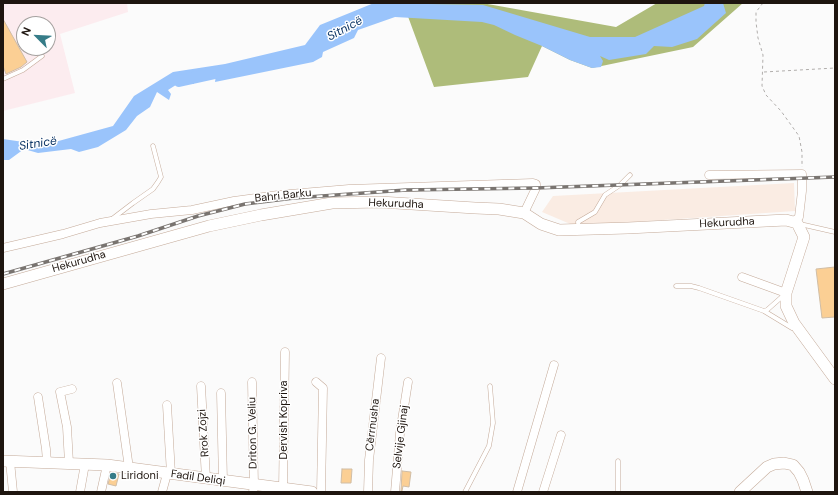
<!DOCTYPE html>
<html>
<head>
<meta charset="utf-8">
<style>
	body { margin:0 }
	#map { position:relative; width:838px; height:495px; overflow:hidden; background:#fbfbfb; font-family:"DM Sans",sans-serif }
	canvas { display:block }
	.frame { position:absolute; inset:0; border:4px solid #1e150f; pointer-events:none }
	.north { position:absolute; left:16px; top:16px; width:40px; height:40px; box-sizing:border-box; background:#fff; border:1px solid #a5a19f; border-radius:50%; rotate:294deg; font-size:11px; font-weight:700; line-height:16px; text-align:center; color:#1e150f }
	.north::after { content:''; display:block; margin:auto; width:14px; height:18px; background:#367c88; clip-path:polygon(50% 0,100% 100%,50% 72%,0 100%) }
</style>
</head>
<body>
<div id="map">
<canvas width="838" height="495"></canvas>
<div class="frame"></div>
<div class="north">N</div>
</div>
<script>
const ctx = document.querySelector('canvas').getContext('2d');
ctx.lineJoin = 'round';
function fillPath(path, color) {
  ctx.fillStyle = color;
  ctx.fill(path, 'evenodd');
}
function shape(rows) {
  const path = new Path2D();
  for (const r of rows) {
    path.moveTo(r[0], r[1]);
    for (let i = 2; i < r.length; i += 2) path.lineTo(r[i], r[i + 1]);
  }
  return path;
}
function strokePath(path, color, width, dash) {
  ctx.strokeStyle = color;
  ctx.lineWidth = width;
  ctx.lineCap = dash ? 'butt' : 'round';
  ctx.setLineDash(dash || []);
  ctx.stroke(path);
}
function write(font, color, halo, rows, align = 'center') {
  ctx.font = font + ' "DM Sans",sans-serif';
  ctx.lineWidth = 3;
  ctx.setLineDash([]);
  ctx.textBaseline = 'middle';
  ctx.strokeStyle = halo;
  ctx.fillStyle = color;
  for (const [text, x, y, turn = 0] of rows) {
    ctx.save();
    ctx.translate(x, y);
    ctx.rotate((+turn || 0) * Math.PI / 180);
    ctx.textAlign = isNaN(turn) ? turn : align;
    if (halo) ctx.strokeText(text, 0, 0);
    ctx.fillText(text, 0, 0);
    ctx.restore();
  }
}
fillPath(shape([
	[3,3,127,3,128,12,60,34,75,93,3,111],
	[24,24,48,24,48,48,24,48]
]), '#fcecef');
fillPath(shape([
	[794,183,795,211,575,226,542,212,553,196]
]), '#faece3');
fillPath(shape([
	[403,3,482,3,616,27,657,3,743,3,693,47,592,68,570,60,542,46,528,77,434,87]
]), '#aebc7a');
fillPath(shape([
	[374,3,483,5,590,37,635,37,704,6,705,3,723,3,726,13,697,39,672,47,654,46,646,54,609,60,600,56,603,61,601,67,592,68,570,60,542,46,515,35,494,25,482,22,395,17,358,30,354,38,323,52,322,57,313,62,215,82,216,75,208,71,194,76,194,84,179,83,168,90,171,94,169,100,157,92,150,107,137,116,126,130,98,147,79,152,71,149,38,153,24,149,9,160,3,160,3,139,44,145,113,126,134,96,173,72,225,64,305,45,320,25]
]), '#9ac4fb');
strokePath(shape([
	[179,81,229,70]
]), '#9ac4fb', 12);
const building = shape([
	[3,19,27,62,21,67,6,74,3,66,3,19],
	[835,267,835,317,822,318,816,269,835,267],
	[342,469,352,469,351,483,341,483,342,469],
	[402,471,411,472,409,487,403,486,402,491,401,491,402,471],
	[111,473,119,474,116,486,108,484,111,473]
]);
fillPath(building, '#fbcf94');
strokePath(building, '#d0bda5', 1);
const lane = shape([
	[3,79,23,70,42,56],
	[112,219,133,203,153,189,158,182,161,177,153,146],
	[800,224,835,232],
	[579,229,578,222,595,212,605,195,620,185,630,175],
	[676,286,691,286,699,288,764,311,767,310,784,295],
	[764,311,792,328],
	[618,461,618,492],
	[465,492,489,446,493,423,490,386]
]);
const street = shape([
	[709,175,802,174,802,191,799,217,793,222],
	[3,248,63,234,100,223,151,214,192,210,234,201,278,195,349,189,533,183,536,184,536,188,524,213],
	[742,277,786,293],
	[252,382,254,485,253,492],
	[316,382,323,388,321,492],
	[117,383,129,468],
	[201,386,206,479],
	[221,393,223,481],
	[38,397,46,449,47,462],
	[167,405,171,474],
	[10,461,13,492],
	[69,463,67,427,60,392,72,389],
	[283,489,285,352],
	[80,492,85,464],
	[101,492,107,465],
	[162,492,167,474],
	[368,492,369,460,381,358],
	[395,492,400,433,408,382],
	[517,492,554,365],
	[543,492,561,435]
]);
const secondary = shape([
	[3,284,209,226,261,215,332,203,380,202,475,208,499,209,524,213,541,224,559,230,628,228,786,220,797,223,804,237,786,293,786,306,794,323,835,379],
	[3,461,107,465,312,492],
	[740,492,767,467,774,464,784,463,793,465,799,472,803,480,807,492]
]);
strokePath(lane, '#c4aa99', 5);
strokePath(street, '#c4aa99', 9);
strokePath(secondary, '#c4aa99', 12);
strokePath(shape([
	[763,3,756,12,756,22,758,38,763,55,762,86,766,95,781,111,799,136,802,152,802,167],
	[764,72,835,68]
]), '#b0adab', 1, [3, 3]);
strokePath(lane, '#fff', 4);
strokePath(street, '#fff', 8);
strokePath(secondary, '#fff', 11);
const rail = shape([
	[3,274,138,236,198,216,245,204,294,198,406,190,536,188,835,177]
]);
strokePath(rail, '#797470', 3.5);
strokePath(rail, '#fff', 2, [6]);
for (const [x, y, r, color] of [
	[113,476,4,"#367c88"]
]) {
  const dot = new Path2D();
  dot.arc(x, y, r, 0, 2 * Math.PI);
  ctx.fillStyle = color;
  ctx.fill(dot);
  strokePath(dot, '#fff', 1.5);
}
write('11px', '#1e150f', '#fff', [
	["Bahri Barku",283,196,-6],
	["Hekurudha",396,204,2],
	["Hekurudha",727,223,-3],
	["Hekurudha",79,262,-16],
	["Dervish Kopriva",284,420,-90],
	["Cërrnusha",373,425,-83],
	["Rrok Zojzi",204,433,-94],
	["Driton G. Veliu",253,433,-91],
	["Selvije Gjinaj",401,437,-83],
	["Fadil Deliqi",198,478,8]
]);
write('11px', '#1e150f', '#fff', [
	["Liridoni",121,476]
], 'left');
write('italic 12px', '#083263', '#fff', [
	["Sitnicë",345,29,-28],
	["Sitnicë",38,144,-9]
]);
</script>
</body>
</html>
